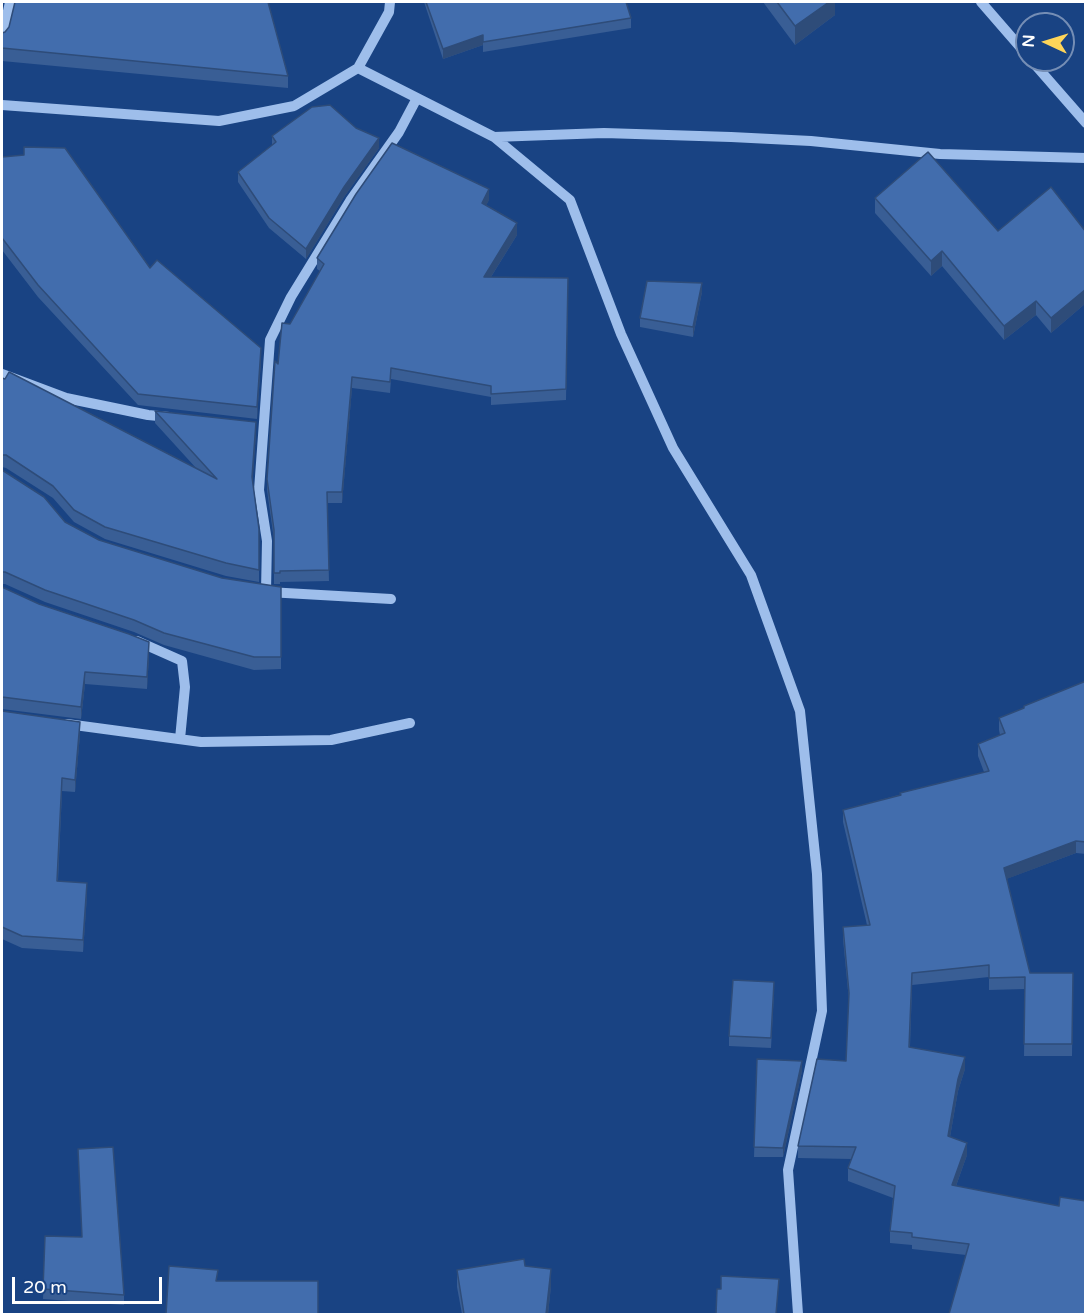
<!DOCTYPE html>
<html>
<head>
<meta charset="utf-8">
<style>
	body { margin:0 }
	#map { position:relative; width:1087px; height:1316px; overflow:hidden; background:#194383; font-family:"Varela Round",sans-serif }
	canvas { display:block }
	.frame { position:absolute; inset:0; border:3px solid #fff; pointer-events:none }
	.north { position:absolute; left:1015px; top:12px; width:60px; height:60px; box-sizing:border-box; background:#194383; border:2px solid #758eb5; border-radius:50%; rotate:274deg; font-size:16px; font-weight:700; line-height:24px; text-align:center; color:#fff }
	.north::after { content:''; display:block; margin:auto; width:21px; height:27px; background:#fed559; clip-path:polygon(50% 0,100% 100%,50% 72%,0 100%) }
	.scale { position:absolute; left:12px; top:1277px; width:150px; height:27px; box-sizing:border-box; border:3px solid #fff; border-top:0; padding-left:8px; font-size:18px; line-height:21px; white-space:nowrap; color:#fff; -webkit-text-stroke:4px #194383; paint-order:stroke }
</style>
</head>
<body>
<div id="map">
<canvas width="1087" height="1316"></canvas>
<div class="frame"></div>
<div class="north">N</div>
<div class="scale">20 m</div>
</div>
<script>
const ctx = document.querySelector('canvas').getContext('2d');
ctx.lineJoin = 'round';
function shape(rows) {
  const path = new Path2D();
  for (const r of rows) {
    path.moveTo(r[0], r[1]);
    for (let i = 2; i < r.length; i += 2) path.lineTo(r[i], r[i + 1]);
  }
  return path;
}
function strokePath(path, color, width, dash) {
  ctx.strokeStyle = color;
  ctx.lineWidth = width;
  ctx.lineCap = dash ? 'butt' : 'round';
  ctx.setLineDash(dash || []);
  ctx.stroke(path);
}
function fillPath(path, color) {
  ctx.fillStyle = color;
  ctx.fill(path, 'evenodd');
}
strokePath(shape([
	[981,2,1027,55],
	[2,38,10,2],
	[1031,60,1086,123],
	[358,68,494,137,604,133,731,137,811,141,940,154,1086,158],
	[2,105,219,121,294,106,358,68,389,12,390,2],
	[494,137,570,200,621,334,673,448,751,575,800,711,817,874,822,1011,788,1170,798,1314],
	[2,374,66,398,148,415,169,417],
	[266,591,267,541,259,490,270,340,291,297,350,201,399,132,417,98],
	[268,592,391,599],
	[137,641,182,661,185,687,180,739],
	[67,724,201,742,331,740,410,723]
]), '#9ebeeb', 10);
fillPath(shape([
	[424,2,626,2,631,18,631,28,483,52,483,45,443,59],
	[763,2,835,2,835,15,795,45],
	[2,33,288,76,288,88,2,61],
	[272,136,379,148,344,197,306,259,269,228,238,182,238,172,272,146],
	[2,157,150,268,261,360,257,419,138,405,38,297,2,250],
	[875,198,998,231,1086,232,1086,303,1051,333,1036,315,1004,340,942,266,931,276,875,213],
	[489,200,486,205,517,235,491,277,568,278,566,400,491,405,491,397,391,379,390,393,352,388,342,503,327,503,329,581,280,582,280,584,274,584,274,540,267,490,267,479,278,364,290,324,320,271,317,269,317,258],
	[702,292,693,337,640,327,640,318],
	[2,378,196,468,155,423,155,411,256,434,252,481,259,529,259,582,226,576,105,539,74,522,53,498,6,468,2,467],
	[2,470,65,522,99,540,222,578,281,587,281,669,254,670,164,645,134,632,45,602,5,584,2,584],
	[2,587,149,655,147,689,85,684,81,719,2,709],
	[1086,681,1086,854,1076,853,1006,879,1030,973,1073,973,1072,1056,1024,1056,1025,989,989,990,989,977,912,985,910,1047,965,1069,958,1091,950,1137,967,1155,956,1186,1059,1206,1086,1201,966,1255,912,1249,912,1245,890,1243,890,1231,893,1198,848,1181,848,1168,852,1159,798,1158,798,1146,846,1061,849,1001,843,939,843,927,867,925,843,822,843,810,984,772,978,756,978,744,1000,735,999,730,999,718,1024,708,1024,706],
	[2,711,80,734,75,792,62,791,58,881,87,895,83,952,22,948,2,939],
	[774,991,771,1048,729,1046,729,1036],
	[757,1059,802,1071,783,1157,754,1157],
	[78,1149,124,1295,124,1305,43,1299,45,1236,82,1237],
	[525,1266,551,1286,548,1314,462,1314,457,1287,457,1270]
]), '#395e95');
fillPath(shape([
	[829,2,835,2,835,15,795,45,795,26],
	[483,35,483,45,443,59,443,49],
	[379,138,379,148,344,197,306,259,306,249,344,187],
	[489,189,489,200,482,214,482,203],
	[517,223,517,235,484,288,484,277],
	[942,251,942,266,931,276,931,261],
	[702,283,702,292,693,337,693,327],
	[1086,289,1086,303,1051,333,1051,318],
	[1036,301,1036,315,1004,340,1004,326],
	[261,348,261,360,257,419,257,407],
	[352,377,352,388,342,503,342,492],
	[256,422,256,434,252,490,252,477],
	[149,642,149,655,147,689,147,677],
	[85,672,85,684,81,719,81,707],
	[80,722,80,734,75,792,75,780],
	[1076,841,1076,853,1004,880,1004,868],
	[87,883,87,895,83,952,83,940],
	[965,1057,965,1069,958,1091,948,1148,948,1136,958,1079],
	[802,1061,802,1071,783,1157,783,1148],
	[967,1143,967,1155,952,1197,952,1185],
	[551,1269,551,1286,548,1314,546,1314]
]), '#2e4c79');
const building = shape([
	[15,2,268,2,288,76,2,48,2,33,5,32,9,27,15,2],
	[426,2,626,2,631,18,483,42,483,35,443,49,426,2],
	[777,2,829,2,795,26,777,2],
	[330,105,356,128,379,138,344,187,306,249,269,218,238,172,276,142,272,136,312,107,330,105],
	[392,143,489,189,482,203,517,223,484,277,568,278,566,389,491,394,491,386,391,368,390,382,352,377,342,492,327,492,329,570,280,571,280,573,274,573,274,530,267,479,275,361,278,364,282,323,290,324,324,264,317,258,356,194,392,143],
	[24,147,65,148,150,268,157,260,261,348,257,407,138,394,38,285,2,238,2,157,24,155,24,147],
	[928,152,998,231,1051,187,1086,232,1086,289,1051,318,1036,301,1004,326,942,251,931,261,875,198,928,152],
	[647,281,702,283,693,327,640,318,647,281],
	[9,372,217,479,155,411,256,422,252,477,259,529,259,570,226,563,105,527,74,510,53,486,6,455,2,455,2,378,5,379,9,372],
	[2,470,44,497,65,522,99,540,222,578,281,587,281,657,254,657,164,633,134,620,45,590,5,572,2,572,2,470],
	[2,587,39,604,129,634,149,642,147,677,85,672,81,707,2,697,2,587],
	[1086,681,1086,842,1076,841,1004,868,1030,973,1073,973,1072,1044,1024,1044,1025,977,989,978,989,965,912,973,909,1047,965,1057,958,1079,948,1136,967,1143,952,1185,1059,1206,1060,1197,1086,1201,1086,1314,949,1314,969,1244,912,1237,912,1233,890,1231,895,1186,848,1168,856,1147,798,1146,817,1059,846,1061,849,993,843,927,870,925,843,810,901,795,900,793,989,771,978,744,1005,733,999,718,1024,708,1024,706,1086,681],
	[2,711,80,722,75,780,62,778,57,881,87,883,83,940,22,936,2,927,2,711],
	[733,980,774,982,771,1038,729,1036,733,980],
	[757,1059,802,1061,783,1148,754,1147,757,1059],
	[113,1147,124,1295,43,1289,45,1236,82,1237,78,1149,113,1147],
	[524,1259,525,1266,551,1269,546,1314,464,1314,457,1270,524,1259],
	[169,1266,218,1270,216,1281,318,1281,318,1314,166,1314,169,1266],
	[721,1276,779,1279,776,1314,716,1314,717,1289,721,1289,721,1276]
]);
fillPath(building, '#426dad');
strokePath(building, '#2e4c79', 1.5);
</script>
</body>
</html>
